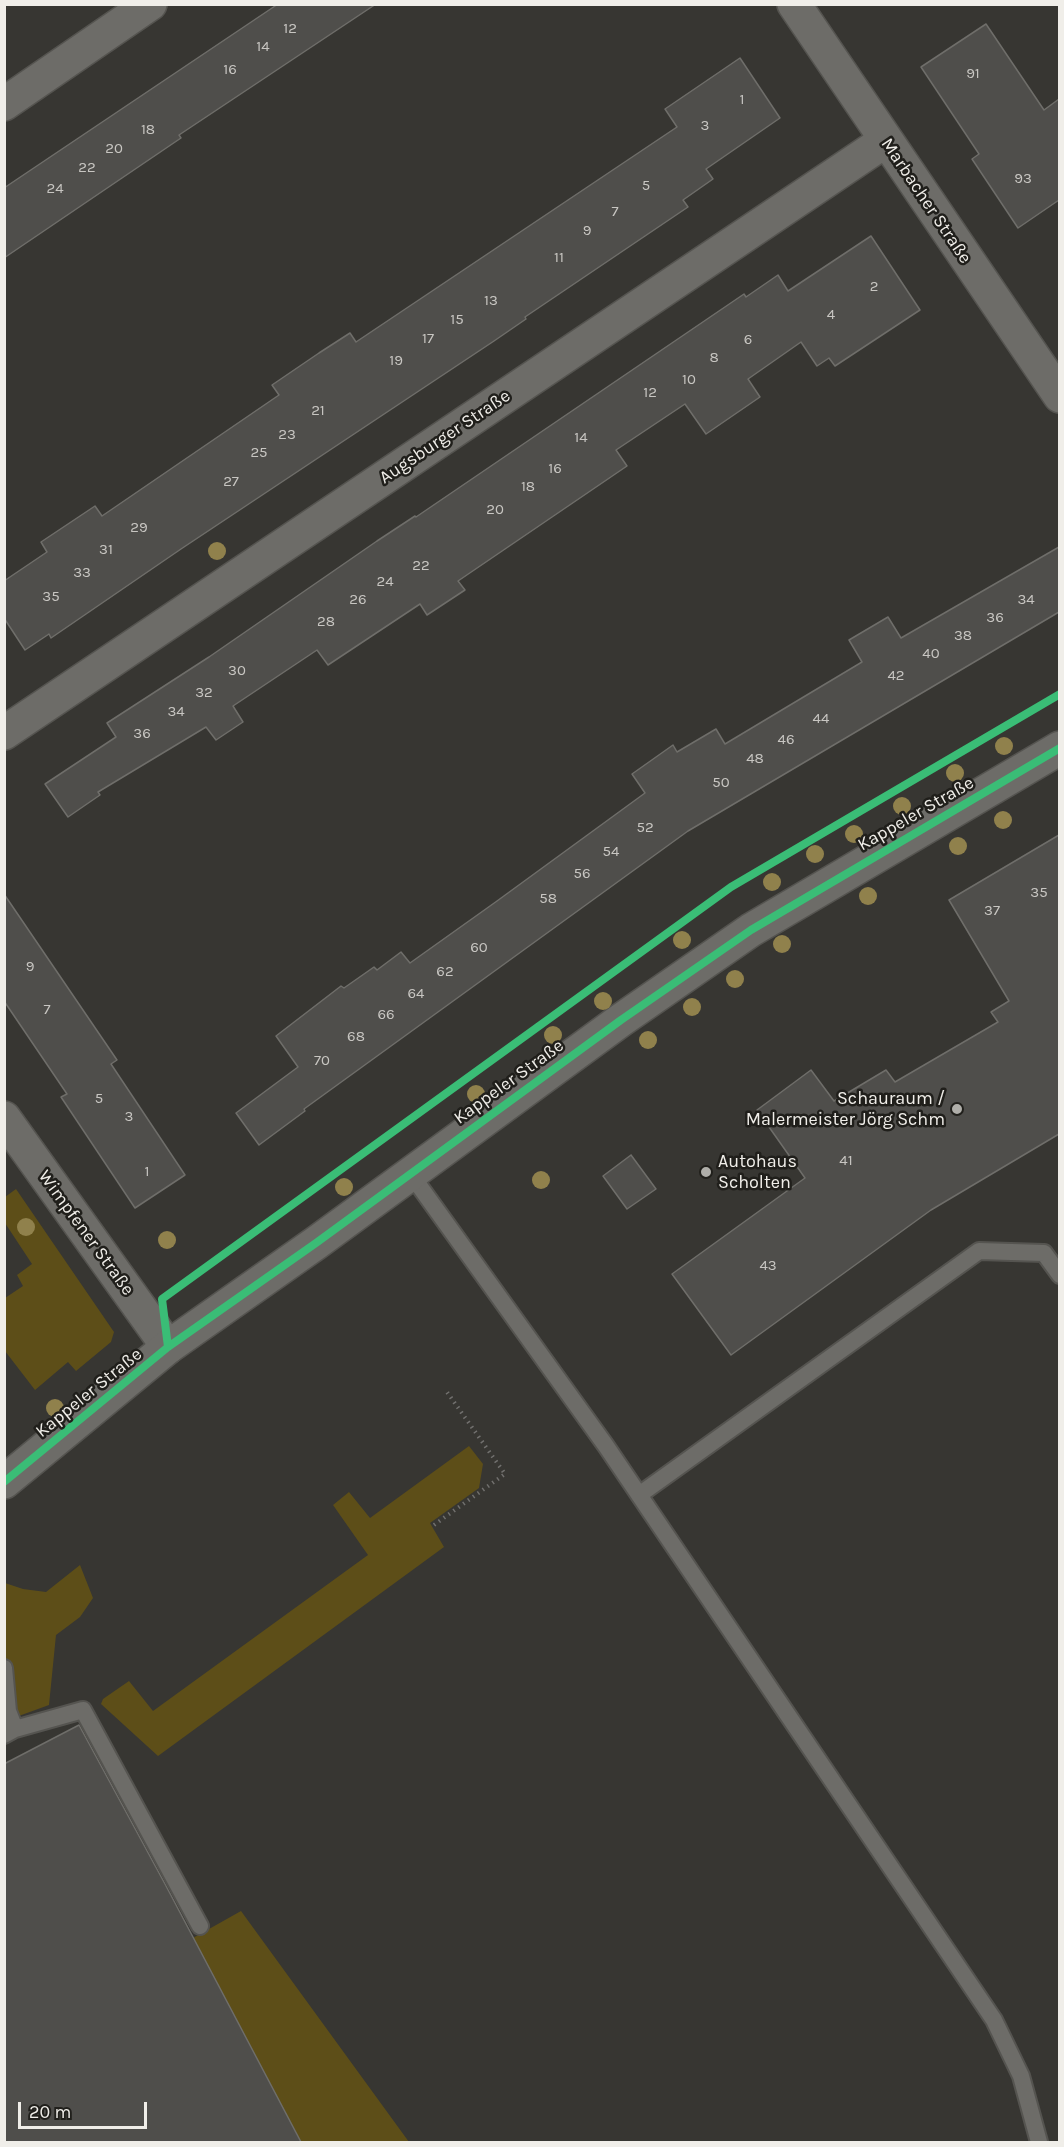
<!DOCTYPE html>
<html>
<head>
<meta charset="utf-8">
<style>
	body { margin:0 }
	#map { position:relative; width:1064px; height:2147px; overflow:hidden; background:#373632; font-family:Karla,sans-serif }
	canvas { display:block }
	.frame { position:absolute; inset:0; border:6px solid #f0eee9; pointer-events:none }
	.scale { position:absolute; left:18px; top:2102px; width:129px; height:27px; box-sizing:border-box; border:3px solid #f0eee9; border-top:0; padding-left:8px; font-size:18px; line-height:21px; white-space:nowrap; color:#f0eee9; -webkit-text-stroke:4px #201f1b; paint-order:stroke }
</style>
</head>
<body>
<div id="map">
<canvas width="1064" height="2147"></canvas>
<div class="frame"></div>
<div class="scale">20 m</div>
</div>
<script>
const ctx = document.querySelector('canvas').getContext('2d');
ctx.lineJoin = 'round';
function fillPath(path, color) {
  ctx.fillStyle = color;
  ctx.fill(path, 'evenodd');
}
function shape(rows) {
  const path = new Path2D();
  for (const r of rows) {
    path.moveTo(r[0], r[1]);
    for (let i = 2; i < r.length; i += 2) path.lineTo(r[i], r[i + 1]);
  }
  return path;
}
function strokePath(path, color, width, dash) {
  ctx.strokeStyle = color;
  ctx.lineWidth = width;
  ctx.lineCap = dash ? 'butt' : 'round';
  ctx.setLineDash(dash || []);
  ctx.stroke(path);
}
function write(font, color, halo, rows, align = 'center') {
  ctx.font = font + ' Karla,sans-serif';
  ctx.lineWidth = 5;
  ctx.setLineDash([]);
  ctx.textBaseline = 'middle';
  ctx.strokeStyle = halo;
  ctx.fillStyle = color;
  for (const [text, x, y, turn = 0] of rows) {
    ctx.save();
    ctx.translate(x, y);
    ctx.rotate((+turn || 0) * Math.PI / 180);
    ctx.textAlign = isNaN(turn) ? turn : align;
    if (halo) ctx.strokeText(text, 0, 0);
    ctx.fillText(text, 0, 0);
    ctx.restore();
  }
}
fillPath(shape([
	[16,1189,114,1332,111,1342,76,1371,68,1362,35,1390,5,1351,5,1298,23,1286,17,1275,32,1264,5,1223,5,1197],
	[469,1446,483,1464,479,1488,430,1523,444,1547,158,1756,101,1704,103,1699,129,1681,153,1711,368,1555,333,1505,349,1492,370,1518],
	[80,1565,93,1598,80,1617,56,1635,49,1705,5,1721,5,1583,23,1589,46,1592],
	[241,1911,409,2142,301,2142,193,1938]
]), '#5d4e18');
const building = shape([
	[278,4,376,4,179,135,181,138,4,258,4,188,278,4],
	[986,24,1044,110,1059,99,1059,200,1018,228,972,159,979,154,921,67,986,24],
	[740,58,780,118,706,169,713,179,683,200,688,207,525,317,526,319,494,341,181,549,51,638,49,634,25,650,4,618,4,581,47,552,41,542,95,506,102,516,279,395,272,385,319,353,350,333,356,342,677,127,665,109,740,58],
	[871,236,920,310,835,366,829,358,817,366,801,342,748,379,760,397,706,434,685,404,616,450,627,466,458,581,465,590,427,615,420,604,328,665,317,650,233,706,243,722,216,740,206,727,98,792,100,795,68,817,45,784,116,737,107,723,209,657,377,541,415,516,416,517,744,294,746,297,778,275,788,291,871,236],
	[1059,547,1059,612,688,831,304,1109,305,1111,259,1145,236,1113,298,1067,276,1036,341,986,344,988,374,967,377,970,401,952,410,963,497,901,645,793,632,774,673,745,677,752,716,729,725,744,862,662,849,640,888,617,901,638,1059,547],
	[1059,835,1059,1134,931,1210,731,1355,672,1274,805,1178,757,1110,811,1070,834,1101,886,1070,895,1082,998,1022,991,1012,1009,1001,949,900,1059,835],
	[4,894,117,1060,111,1064,185,1175,135,1208,61,1097,67,1094,4,1001,4,894],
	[631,1155,656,1189,627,1209,603,1176,631,1155],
	[79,1725,165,1884,301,2142,4,2142,4,1764,79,1725]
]);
fillPath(building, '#4f4e4b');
strokePath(building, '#6f6e6a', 1.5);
const lane = shape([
	[410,1173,606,1446,994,2020,1021,2076,1039,2142],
	[639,1495,979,1251,1044,1253,1060,1275],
	[4,1668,8,1711,15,1729],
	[4,1735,15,1729,83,1710,200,1926]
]);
const street = shape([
	[794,4,1060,396],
	[4,104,150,4],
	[4,733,885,141],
	[4,1118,168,1347]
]);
const secondary = shape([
	[4,1482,168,1347,316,1243,621,1020,751,930,1060,748]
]);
strokePath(lane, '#555450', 20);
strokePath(street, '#555450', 36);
strokePath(secondary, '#555450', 36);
strokePath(shape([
	[434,1525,505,1474,447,1392]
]), '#71706e', 4, [1.5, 4.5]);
strokePath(lane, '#6d6c68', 16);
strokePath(street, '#6d6c68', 33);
strokePath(secondary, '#6d6c68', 33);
strokePath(shape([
	[168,1347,162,1299,731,887,1060,694],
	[4,1482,168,1347,316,1243,621,1020,751,930,1060,748]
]), '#3abd76', 8);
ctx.fillStyle = '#90814c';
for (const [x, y] of [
	[217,551],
	[1004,746],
	[955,773],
	[902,806],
	[1003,820],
	[854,834],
	[958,846],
	[815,854],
	[772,882],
	[868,896],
	[682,940],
	[782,944],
	[735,979],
	[603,1001],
	[692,1007],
	[553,1035],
	[648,1040],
	[476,1094],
	[541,1180],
	[344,1187],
	[26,1227],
	[167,1240],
	[55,1408]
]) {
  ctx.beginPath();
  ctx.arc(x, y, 9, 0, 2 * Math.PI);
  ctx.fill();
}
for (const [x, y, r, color] of [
	[957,1109,6,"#afaea9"],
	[706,1172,6,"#afaea9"]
]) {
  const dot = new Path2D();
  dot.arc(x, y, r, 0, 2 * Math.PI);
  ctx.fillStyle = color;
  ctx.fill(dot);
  strokePath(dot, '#201f1b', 2);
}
write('15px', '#c8c6c2', null, [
	["12",290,29],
	["14",263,47],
	["16",230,70],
	["91",973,74],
	["1",742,100],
	["3",705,126],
	["18",148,130],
	["20",114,149],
	["22",87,168],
	["93",1023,179],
	["5",646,186],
	["24",55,189],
	["7",615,212],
	["9",587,231],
	["11",559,258],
	["2",874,287],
	["13",491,301],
	["4",831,315],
	["15",457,320],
	["17",428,339],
	["6",748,340],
	["8",714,358],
	["19",396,361],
	["10",689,380],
	["12",650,393],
	["21",318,411],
	["23",287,435],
	["14",581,438],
	["25",259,453],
	["16",555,469],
	["27",231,482],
	["18",528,487],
	["20",495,510],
	["29",139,528],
	["31",106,550],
	["22",421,566],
	["33",82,573],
	["24",385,582],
	["35",51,597],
	["26",358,600],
	["34",1026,600],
	["36",995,618],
	["28",326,622],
	["38",963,636],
	["40",931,654],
	["30",237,671],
	["42",896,676],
	["32",204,693],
	["34",176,712],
	["44",821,719],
	["36",142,734],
	["46",786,740],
	["48",755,759],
	["50",721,783],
	["52",645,828],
	["54",611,852],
	["56",582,874],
	["35",1039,893],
	["58",548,899],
	["37",992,911],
	["60",479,948],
	["9",30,967],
	["62",445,972],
	["64",416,994],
	["7",47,1010],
	["66",386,1015],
	["68",356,1037],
	["70",322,1061],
	["5",99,1099],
	["3",129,1117],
	["41",846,1161],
	["1",147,1172],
	["43",768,1266]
]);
write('18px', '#f0eee9', '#201f1b', [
	["Marbacher Straße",926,201,56],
	["Augsburger Straße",445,437,-34],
	["Kappeler Straße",916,814,-30],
	["Kappeler Straße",509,1082,-36],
	["Wimpfener Straße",86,1233,54],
	["Kappeler Straße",89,1393,-39]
]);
write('18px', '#f0eee9', '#201f1b', [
	["Schauraum /",945,1099],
	["Malermeister Jörg Schm",945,1120],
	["Autohaus",718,1162,"left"],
	["Scholten",718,1183,"left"]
], 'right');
</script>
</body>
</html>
